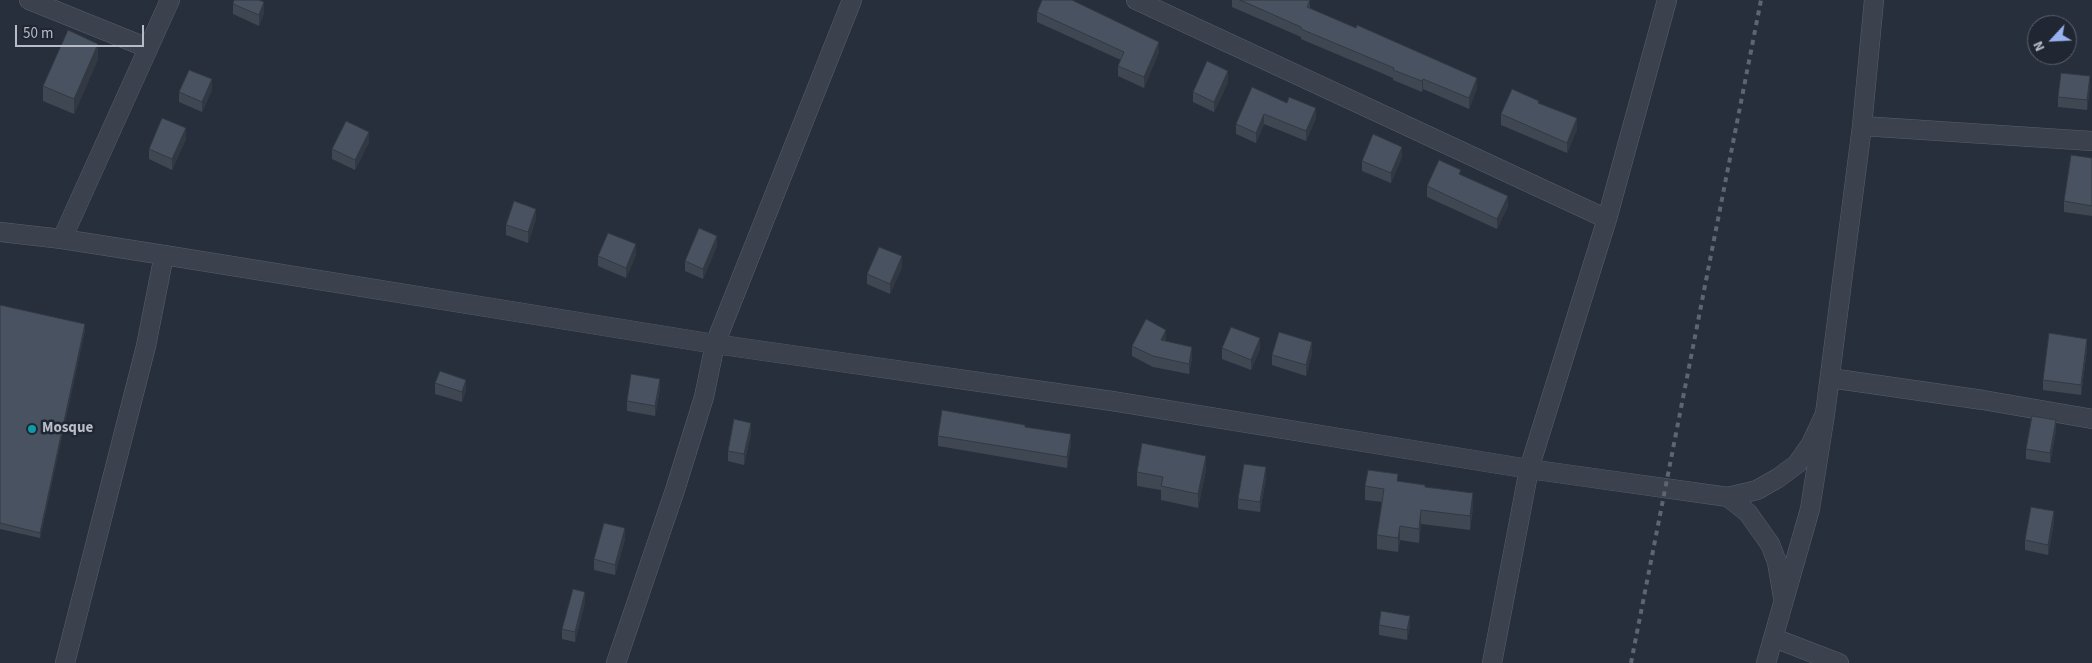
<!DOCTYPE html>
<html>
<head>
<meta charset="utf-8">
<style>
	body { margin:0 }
	#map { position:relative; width:2092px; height:663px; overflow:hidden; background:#272f3c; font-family:"Source Sans 3",sans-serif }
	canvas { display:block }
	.north { position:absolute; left:2027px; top:15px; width:50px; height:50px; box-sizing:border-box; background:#202632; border:1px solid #5c626e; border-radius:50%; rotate:245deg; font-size:14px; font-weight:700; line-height:20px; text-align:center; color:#b7bcc7 }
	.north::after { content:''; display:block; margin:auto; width:18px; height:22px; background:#97b2ed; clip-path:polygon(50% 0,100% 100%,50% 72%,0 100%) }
	.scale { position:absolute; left:15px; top:25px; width:129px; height:22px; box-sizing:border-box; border:2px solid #b7bcc7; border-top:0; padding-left:6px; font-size:15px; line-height:18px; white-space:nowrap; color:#b7bcc7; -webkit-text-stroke:4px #202632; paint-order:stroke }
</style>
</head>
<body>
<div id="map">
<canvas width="2092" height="663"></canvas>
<div class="north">N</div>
<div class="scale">50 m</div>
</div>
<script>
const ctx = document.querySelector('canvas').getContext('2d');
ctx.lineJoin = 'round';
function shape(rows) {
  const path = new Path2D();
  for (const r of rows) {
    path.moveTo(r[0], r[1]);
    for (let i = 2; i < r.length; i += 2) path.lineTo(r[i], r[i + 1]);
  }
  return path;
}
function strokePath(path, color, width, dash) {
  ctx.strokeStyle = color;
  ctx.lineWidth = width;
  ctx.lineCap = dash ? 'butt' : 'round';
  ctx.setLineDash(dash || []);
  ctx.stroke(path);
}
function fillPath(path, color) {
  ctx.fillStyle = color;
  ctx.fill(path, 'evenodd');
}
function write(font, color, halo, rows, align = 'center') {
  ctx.font = font + ' "Source Sans 3",sans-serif';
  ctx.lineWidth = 5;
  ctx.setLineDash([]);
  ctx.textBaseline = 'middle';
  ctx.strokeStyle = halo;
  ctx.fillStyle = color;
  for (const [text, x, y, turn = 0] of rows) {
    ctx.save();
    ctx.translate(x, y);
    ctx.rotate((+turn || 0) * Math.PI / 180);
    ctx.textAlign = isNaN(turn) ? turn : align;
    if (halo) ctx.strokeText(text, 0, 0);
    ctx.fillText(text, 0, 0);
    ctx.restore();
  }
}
const minor = shape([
	[29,0,148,48],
	[1136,0,1607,219],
	[1862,126,2092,141],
	[0,232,62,239,164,255,715,344,1112,401,1529,469,1728,497,1757,490,1778,478,1797,464,1811,444,1825,414],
	[62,239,170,0],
	[1830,378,1983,400,2092,419],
	[1728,497,1748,513,1770,544,1777,562,1783,597],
	[1774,638,1839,663],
	[65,663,146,346,164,255],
	[616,663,675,490,704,397,715,344,852,0],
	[1492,663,1529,469,1607,219,1667,0],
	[1766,663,1810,509,1825,414,1862,126,1874,0]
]);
strokePath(minor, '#595f6a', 20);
strokePath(minor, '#3b414d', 19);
strokePath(shape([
	[1631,663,1761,0]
]), '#5d6573', 4, [5, 5]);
fillPath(shape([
	[1232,0,1309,0,1310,8,1477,88,1469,109,1423,89,1422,92,1393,80,1393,78,1301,39,1301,37,1232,7],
	[233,4,264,13,259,26,233,14],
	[1037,12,1159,52,1144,88,1118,76,1118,66,1121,60,1037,22],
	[98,59,74,114,43,101,43,86],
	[1228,82,1214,112,1193,102,1193,92],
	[1252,87,1316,118,1306,141,1264,124,1256,143,1236,134,1236,124],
	[2090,87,2087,110,2058,107,2058,97],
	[212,90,202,112,179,102,179,92],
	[1539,103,1577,129,1567,153,1501,125,1501,114],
	[186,139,172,170,149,159,149,149],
	[369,142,355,170,332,159,332,149],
	[1402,157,1391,183,1362,171,1362,161],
	[2092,158,2092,216,2064,212,2064,201],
	[1461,175,1508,206,1497,229,1427,197,1427,186],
	[536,219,528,243,506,235,506,225],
	[717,246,703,279,685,271,685,261],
	[636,255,626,278,598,266,598,256],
	[902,267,890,294,867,284,867,274],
	[0,305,85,330,40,538,0,529],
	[1166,340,1165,341,1192,358,1189,374,1153,367,1132,356,1132,346],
	[1222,348,1260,349,1251,370,1222,359],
	[2087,349,2081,395,2043,390,2043,380],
	[1312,353,1306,376,1272,365,1272,355],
	[435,383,466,390,462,402,435,394],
	[660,389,655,416,627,411,627,401],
	[1025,427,1071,444,1067,468,938,446,938,436],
	[2056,430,2050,463,2026,459,2026,449],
	[751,433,744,465,728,461,728,451],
	[1206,470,1198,508,1161,500,1161,490,1137,486,1137,472],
	[1266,478,1260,512,1238,509,1238,499],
	[1398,481,1425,487,1473,507,1470,530,1421,524,1419,543,1400,540,1398,552,1377,549,1377,535,1382,502,1365,500,1365,486],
	[2054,522,2048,555,2025,550,2025,540],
	[625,539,615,575,594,570,594,559],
	[585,602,575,642,562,639,562,629],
	[1379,625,1410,626,1407,640,1379,635]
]), '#3f4753');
fillPath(shape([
	[264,2,264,13,259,26,259,15],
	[1159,42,1159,52,1144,88,1144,77],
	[98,44,98,59,74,114,74,99],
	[1228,71,1228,82,1214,112,1214,102],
	[2090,76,2090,87,2087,110,2087,100],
	[1477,78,1477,88,1469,109,1469,98],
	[212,79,212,90,202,112,202,102],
	[1423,79,1423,89,1422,92,1422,81],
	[1316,108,1316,118,1306,141,1306,131],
	[1264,114,1264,124,1256,143,1256,133],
	[1577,118,1577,129,1567,153,1567,143],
	[186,128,186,139,172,170,172,159],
	[369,132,369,142,355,170,355,160],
	[1402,147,1402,157,1391,183,1391,173],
	[1508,196,1508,206,1497,229,1497,219],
	[536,209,536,219,528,243,528,232],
	[717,236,717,246,703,279,703,269],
	[636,244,636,255,626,278,626,268],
	[902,256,902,267,890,294,890,284],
	[85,324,85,330,40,538,40,533],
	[1166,330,1166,340,1161,351,1161,340],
	[1260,338,1260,349,1251,370,1251,360],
	[2087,339,2087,349,2081,395,2081,385],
	[1312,342,1312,353,1306,376,1306,365],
	[1192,347,1192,358,1189,374,1189,364],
	[660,379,660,389,655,416,655,406],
	[466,380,466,390,462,402,462,392],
	[2056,420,2056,430,2050,463,2050,453],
	[751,423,751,433,744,465,744,454],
	[1071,434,1071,444,1067,468,1067,457],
	[1206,456,1206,470,1198,508,1198,494],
	[1266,467,1266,478,1260,512,1260,502],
	[1473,493,1473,507,1470,530,1470,516],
	[1421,510,1421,524,1419,543,1419,529],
	[2054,511,2054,522,2048,555,2048,545],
	[1400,526,1400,540,1398,552,1398,538],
	[625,528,625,539,615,575,615,565],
	[585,592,585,602,575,642,575,632],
	[1410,616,1410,626,1407,640,1407,630]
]), '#333943');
const building = shape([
	[234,0,259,0,264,2,259,15,233,4,234,0],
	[1042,0,1072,0,1159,42,1144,77,1118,66,1124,52,1037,12,1042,0],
	[1240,0,1310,0,1307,7,1356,28,1357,25,1477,78,1469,98,1423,79,1422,81,1393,70,1394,68,1301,29,1301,27,1240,0],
	[68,30,98,44,74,99,43,86,68,30],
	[1207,61,1228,71,1214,102,1193,92,1207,61],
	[189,70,212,79,202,102,179,92,189,70],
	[2061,73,2090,76,2087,100,2058,97,2061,73],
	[1252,87,1287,103,1289,97,1316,108,1306,131,1264,114,1256,133,1236,124,1252,87],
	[1512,89,1539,101,1538,103,1577,118,1567,143,1501,114,1512,89],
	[162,118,186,128,172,159,149,149,162,118],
	[346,121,369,132,355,160,332,149,346,121],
	[1373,134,1402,147,1391,173,1362,161,1373,134],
	[2071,155,2092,158,2092,206,2064,201,2071,155],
	[1439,160,1461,170,1459,174,1508,196,1497,219,1427,186,1439,160],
	[514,201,536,209,528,232,506,225,514,201],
	[699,228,717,236,703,269,685,261,699,228],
	[608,233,636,244,626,268,598,256,608,233],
	[879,247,902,256,890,284,867,274,879,247],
	[0,305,85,324,40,533,0,523,0,305],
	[1146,319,1166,330,1161,340,1192,347,1189,364,1153,356,1132,346,1146,319],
	[1231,327,1260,338,1251,360,1222,348,1231,327],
	[1279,332,1312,342,1306,365,1272,355,1279,332],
	[2049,333,2087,339,2081,385,2043,380,2049,333],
	[440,371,466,380,462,392,435,383,440,371],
	[631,374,660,379,655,406,627,401,631,374],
	[942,410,1025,425,1025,427,1071,434,1067,457,938,436,942,410],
	[2032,416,2056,420,2050,453,2026,449,2032,416],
	[734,419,751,423,744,454,728,451,734,419],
	[1142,443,1206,456,1198,494,1161,486,1163,477,1137,472,1142,443],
	[1244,464,1266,467,1260,502,1238,499,1244,464],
	[1368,470,1398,474,1397,481,1425,485,1425,487,1473,493,1470,516,1421,510,1419,529,1400,526,1398,538,1377,535,1384,489,1365,486,1368,470],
	[2031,507,2054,511,2048,545,2025,540,2031,507],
	[604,523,625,528,615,565,594,559,604,523],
	[573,589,585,592,575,632,562,629,573,589],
	[1381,611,1410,616,1407,630,1379,625,1381,611]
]);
fillPath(building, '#495260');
strokePath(building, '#333943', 1);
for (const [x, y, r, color] of [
	[32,429,5,"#0f9aa8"]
]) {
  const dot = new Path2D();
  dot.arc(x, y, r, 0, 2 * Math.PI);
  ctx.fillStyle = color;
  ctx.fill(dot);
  strokePath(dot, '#202632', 2);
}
write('bold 15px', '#b7bcc7', '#202632', [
	["Mosque",42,429]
], 'left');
</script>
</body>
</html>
